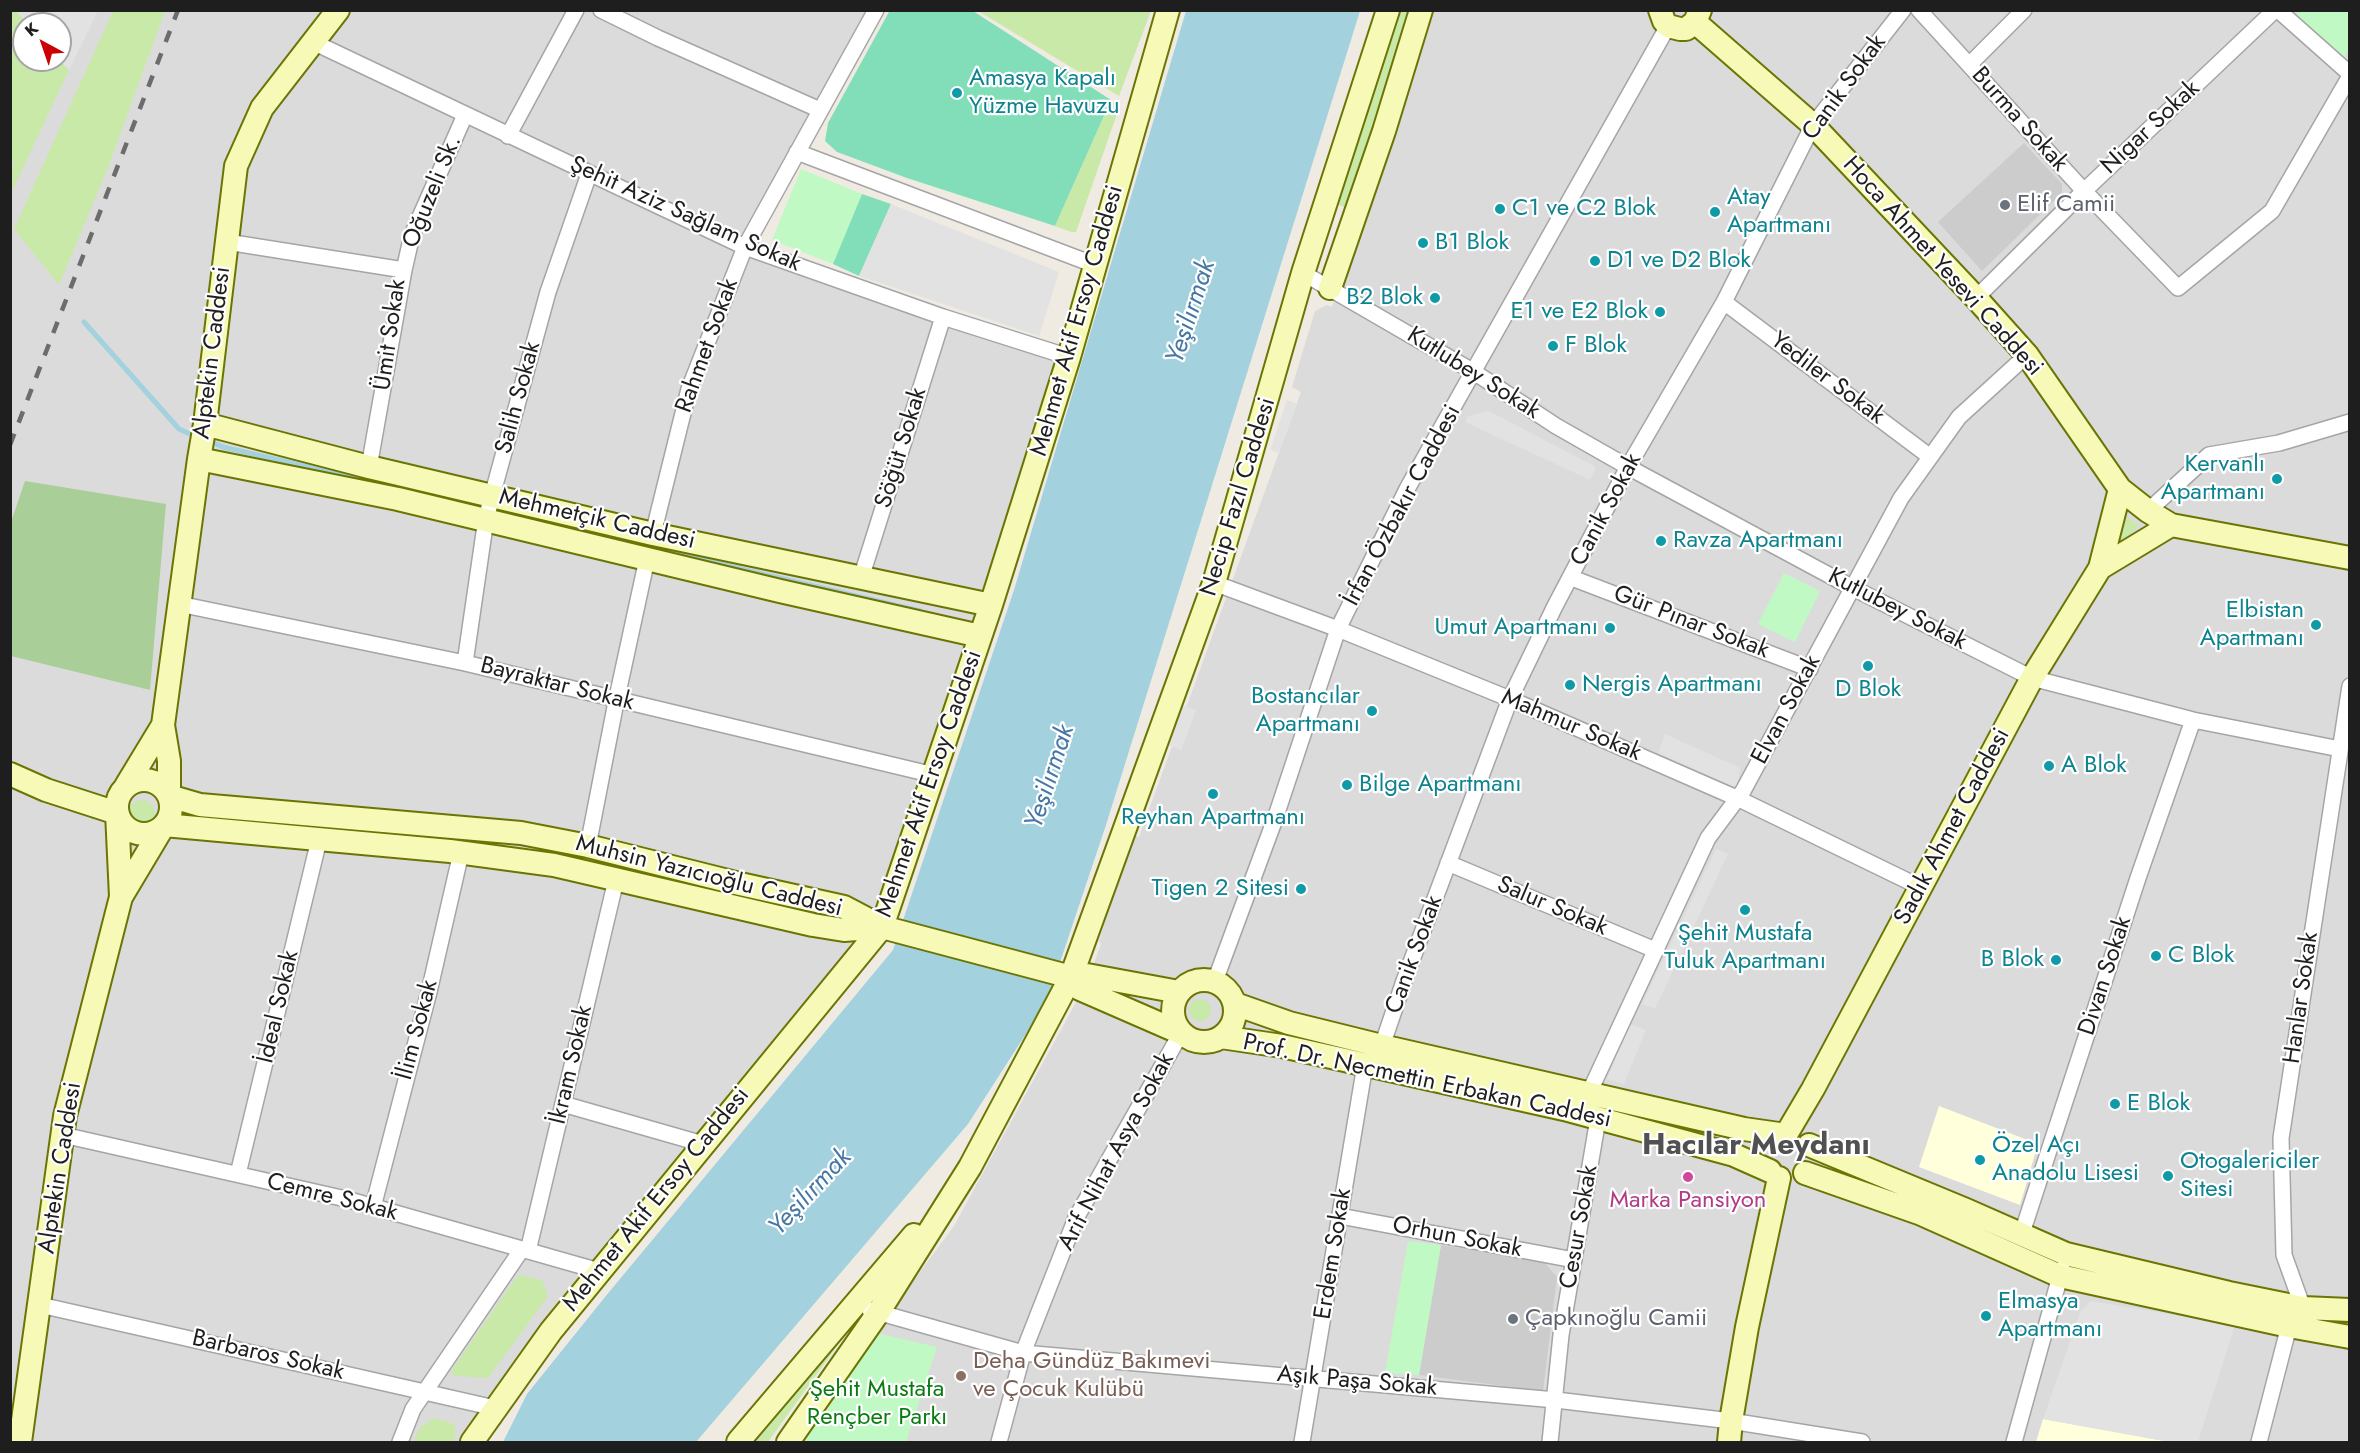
<!DOCTYPE html>
<html>
<head>
<meta charset="utf-8">
<style>
	body { margin:0 }
	#map { position:relative; width:2360px; height:1453px; overflow:hidden; background:#efebe3; font-family:Jost,sans-serif }
	canvas { display:block }
	.frame { position:absolute; inset:0; border:12px solid #1e1e1e; pointer-events:none }
	.north { position:absolute; left:12px; top:12px; width:60px; height:60px; box-sizing:border-box; background:#fff; border:2px solid #a5a5a5; border-radius:50%; rotate:320deg; font-size:16px; font-weight:700; line-height:24px; text-align:center; color:#1e1e1e }
	.north::after { content:''; display:block; margin:auto; width:21px; height:27px; background:#cb0003; clip-path:polygon(50% 0,100% 100%,50% 72%,0 100%) }
</style>
</head>
<body>
<div id="map">
<canvas width="2360" height="1453"></canvas>
<div class="frame"></div>
<div class="north">K</div>
</div>
<script>
const ctx = document.querySelector('canvas').getContext('2d');
ctx.lineJoin = 'round';
function fillPath(path, color) {
  ctx.fillStyle = color;
  ctx.fill(path, 'evenodd');
}
function shape(rows) {
  const path = new Path2D();
  for (const r of rows) {
    if (r.length === 3) {
      path.moveTo(r[0] + r[2], r[1]);
      path.arc(r[0], r[1], r[2], 0, 2 * Math.PI);
      continue;
    }
    path.moveTo(r[0], r[1]);
    for (let i = 2; i < r.length; i += 2) path.lineTo(r[i], r[i + 1]);
  }
  return path;
}
function strokePath(path, color, width, dash) {
  ctx.strokeStyle = color;
  ctx.lineWidth = width;
  ctx.lineCap = dash ? 'butt' : 'round';
  ctx.setLineDash(dash || []);
  ctx.stroke(path);
}
function write(font, color, halo, rows, align = 'center') {
  ctx.font = font + ' Jost,sans-serif';
  ctx.lineWidth = 4.5;
  ctx.setLineDash([]);
  ctx.textBaseline = 'middle';
  ctx.strokeStyle = halo;
  ctx.fillStyle = color;
  for (const [text, x, y, turn = 0] of rows) {
    ctx.save();
    ctx.translate(x, y);
    ctx.rotate((+turn || 0) * Math.PI / 180);
    ctx.textAlign = isNaN(turn) ? turn : align;
    if (halo) ctx.strokeText(text, 0, 0);
    ctx.fillText(text, 0, 0);
    ctx.restore();
  }
}
fillPath(shape([
	[10,11,878,11,746,247,1069,357,882,927,621,1244,480,1442,11,1442],
	[24,24,60,24,60,60,24,60],
	[1426,11,2349,11,2349,1442,800,1442,875,1333,954,1226,1087,982,1101,944,1099,941,1132,835,1139,837,1301,392,1292,387,1315,311,1327,305,1332,307]
]), '#dcdbdb');
fillPath(shape([
	[1939,1106,2038,1144,2020,1205,1919,1167],
	[2043,1419,2170,1442,2036,1442]
]), '#ffffdc');
fillPath(shape([
	[2024,143,2062,184,2062,193,1982,271,1938,222],
	[1441,1245,1544,1262,1557,1277,1543,1391,1419,1375]
]), '#ccc');
fillPath(shape([
	[16,10,28,24,24,24,24,60,60,60,69,70,12,191,11,189,10,172,14,165,10,157,10,11],
	[113,11,165,11,109,165,59,285,14,229],
	[978,11,1151,11,1119,96],
	[1395,11,1407,11,1350,209,1336,204],
	[1111,100,1120,105,1076,232,1071,232,1055,226],
	[2127,517,2139,525,2123,542,2119,540],
	[142,813,13],
	[1200,1010,11],
	[518,1275,542,1280,548,1296,488,1378,455,1376,451,1371],
	[845,1329,848,1331,768,1442,751,1442],
	[435,1418,454,1424,456,1435,452,1442,413,1442,421,1426]
]), '#c9e9a9');
fillPath(shape([
	[25,481,166,504,150,690,11,656,11,522]
]), '#a9ce98');
fillPath(shape([
	[2301,11,2349,11,2349,48,2343,59,2295,16],
	[801,169,862,194,833,264,772,240],
	[1784,573,1820,591,1795,642,1758,624],
	[1408,1241,1441,1245,1419,1375,1385,1373],
	[876,1333,937,1347,906,1442,803,1442]
]), '#c0f9c4');
fillPath(shape([
	[890,10,973,11,1111,100,1055,226,907,178,837,152,825,141,828,123],
	[862,194,891,204,859,276,833,264]
]), '#81deb9');
fillPath(shape([
	[16,11,98,11,69,70,60,60,60,24,28,24],
	[891,204,1059,272,1039,336,859,276],
	[1287,400,1297,404,1279,453,1270,450],
	[1489,411,1596,467,1590,480,1465,422,1468,416],
	[1182,705,1196,710,1181,750,1167,744],
	[1665,734,1740,768,1737,788,1658,753],
	[1716,849,1728,854,1655,1009,1642,1004],
	[1630,1024,1646,1030,1624,1084,1607,1079],
	[2091,1301,2235,1325,2198,1442,2170,1442,2043,1419,2081,1310]
]), '#e2e2e2');
fillPath(shape([
	[1186,11,1360,11,1105,828,1047,1001,968,1124,696,1442,503,1442,527,1394,605,1297,893,950,1014,590]
]), '#a3d1dd');
strokePath(shape([
	[84,322,179,429,197,437],
	[209,441,223,447,377,483],
	[558,526,920,611]
]), '#a3d1dd', 5);
const street = shape([
	[601,10,658,38,820,110],
	[1919,10,2084,191,2178,288,2272,211,2350,76],
	[2278,10,2350,74],
	[313,42,745,247,943,317,1069,357],
	[1969,65,2024,10],
	[508,136,576,10],
	[797,152,1095,265],
	[227,242,404,270,369,467],
	[404,270,412,235,465,115],
	[1303,273,1474,372,1556,426,1628,467,1851,587,2032,678,2193,720,2340,749],
	[1976,298,2084,191,2275,10],
	[1724,302,1929,456],
	[2148,511,2209,455,2279,443,2350,422],
	[653,534,689,389,745,247,876,10],
	[861,578,943,317],
	[1572,578,1810,669],
	[1214,583,1338,629,1510,699,1739,799,1920,887],
	[179,604,465,663,934,775],
	[465,663,486,519,492,496,548,292,589,174],
	[588,846,616,702,647,559],
	[1448,863,1655,950],
	[1215,981,1275,819,1338,629,1407,489,1668,26],
	[1382,1046,1404,981,1510,699,1555,606,1628,467,1724,302,1813,125,1903,10],
	[1589,1093,1708,838,1743,791,1901,498,1959,417,2027,355],
	[563,1104,703,1144],
	[63,1135,346,1199,599,1271],
	[238,1174,319,840],
	[373,1207,429,992,461,853],
	[1340,1216,1574,1260],
	[2022,1233,2138,878,2193,720],
	[528,1251,616,880],
	[40,1305,495,1408],
	[870,1310,1023,1353,1556,1400,1731,1421,1862,1442],
	[400,1442,413,1409,522,1249],
	[999,1442,1023,1353,1076,1218,1181,1033],
	[1302,1442,1365,1065],
	[1550,1442,1561,1335,1598,1119],
	[2014,1442,2062,1269],
	[2259,1442,2289,1326,2303,1308,2284,1255,2281,1138,2350,686]
]);
const secondary = shape([
	[338,10,262,108,236,166,205,424,199,459,163,725,169,761,169,796,200,805,521,833,588,846,740,884,844,907,882,927,1071,977,1087,975,1179,992],
	[1660,10,1664,21,1668,26,1680,29,1686,29,1695,22,1700,10],
	[1695,22,1813,125,1976,298,2027,355,2120,489,2148,511,2171,525,2350,558],
	[1330,288,1384,131,1421,10],
	[205,424,369,467,653,534,991,605],
	[199,459,398,499,780,591,980,636],
	[2100,568,2171,525],
	[10,774,46,790,117,813,121,897],
	[144,807,27],
	[126,786,163,725],
	[1071,977,1080,989,1181,1033],
	[1204,1011,31],
	[1235,1004,1289,1023,1382,1046,1744,1129,1779,1134],
	[1221,1037,1282,1046,1564,1109,1734,1155,1770,1171],
	[1787,1133,1813,1089,2032,678,2100,568,2120,489],
	[1809,1145,1966,1210,2066,1254,2229,1293,2303,1308,2350,1310],
	[1805,1173,1919,1213,2060,1276,2289,1326,2350,1337],
	[20,1442,65,1116,121,897,164,825,450,851,554,865,813,925,844,930,882,927],
	[472,1442,551,1331,882,927,991,605,1069,357,1168,10],
	[738,1442,914,1235],
	[788,1442,878,1313,970,1167,1071,977,1214,583,1303,273,1388,10],
	[1729,1442,1731,1421,1747,1327,1779,1178]
]);
strokePath(street, '#a5a5a5', 18);
strokePath(secondary, '#6a7504', 26);
strokePath(street, '#fff', 15);
strokePath(secondary, '#f7f9b7', 22);
strokePath(shape([
	[10,445,178,10]
]), '#6c6c6c', 4.5, [12, 12]);
for (const [x, y, r, color] of [
	[957,93,6,"#0f9aa8"],
	[2005,205,6,"#6b7280"],
	[1500,209,6,"#0f9aa8"],
	[1715,212,6,"#0f9aa8"],
	[1423,243,6,"#0f9aa8"],
	[1595,261,6,"#0f9aa8"],
	[1435,298,6,"#0f9aa8"],
	[1660,312,6,"#0f9aa8"],
	[1553,346,6,"#0f9aa8"],
	[2277,479,6,"#0f9aa8"],
	[1661,541,6,"#0f9aa8"],
	[2316,625,6,"#0f9aa8"],
	[1610,628,6,"#0f9aa8"],
	[1868,666,6,"#0f9aa8"],
	[1570,685,6,"#0f9aa8"],
	[1372,711,6,"#0f9aa8"],
	[2049,766,6,"#0f9aa8"],
	[1347,785,6,"#0f9aa8"],
	[1213,794,6,"#0f9aa8"],
	[1301,889,6,"#0f9aa8"],
	[1745,910,6,"#0f9aa8"],
	[2156,956,6,"#0f9aa8"],
	[2056,960,6,"#0f9aa8"],
	[2115,1104,6,"#0f9aa8"],
	[1980,1160,6,"#0f9aa8"],
	[2168,1176,6,"#0f9aa8"],
	[1688,1177,6,"#d1479c"],
	[1986,1316,6,"#0f9aa8"],
	[1513,1319,6,"#6b7280"],
	[961,1376,6,"#8d6e63"]
]) {
  const dot = new Path2D();
  dot.arc(x, y, r, 0, 2 * Math.PI);
  ctx.fillStyle = color;
  ctx.fill(dot);
  strokePath(dot, '#fff', 2);
}
write('24px', '#0d838f', '#fff', [
	["Amasya Kapalı",969,79],
	["Yüzme Havuzu",969,107],
	["Atay",1727,198],
	["Apartmanı",1727,226],
	["C1 ve C2 Blok",1512,209],
	["B1 Blok",1435,243],
	["D1 ve D2 Blok",1607,261],
	["B2 Blok",1423,298,"right"],
	["E1 ve E2 Blok",1648,312,"right"],
	["F Blok",1565,346],
	["Kervanlı",2265,465,"right"],
	["Apartmanı",2265,493,"right"],
	["Ravza Apartmanı",1673,541],
	["Elbistan",2304,611,"right"],
	["Apartmanı",2304,639,"right"],
	["Umut Apartmanı",1598,628,"right"],
	["Nergis Apartmanı",1582,685],
	["D Blok",1868,690,"center"],
	["Bostancılar",1360,697,"right"],
	["Apartmanı",1360,725,"right"],
	["A Blok",2061,766],
	["Bilge Apartmanı",1359,785],
	["Reyhan Apartmanı",1213,818,"center"],
	["Tigen 2 Sitesi",1289,889,"right"],
	["Şehit Mustafa",1745,934,"center"],
	["Tuluk Apartmanı",1745,962,"center"],
	["C Blok",2168,956],
	["B Blok",2044,960,"right"],
	["E Blok",2127,1104],
	["Özel Açı",1992,1146],
	["Anadolu Lisesi",1992,1174],
	["Otogalericiler",2180,1162],
	["Sitesi",2180,1190],
	["Elmasya",1998,1302],
	["Apartmanı",1998,1330]
], 'left');
write('24px', '#1e1e1e', '#fff', [
	["Canik Sokak",1845,88,-54],
	["Burma Sokak",2019,120,48],
	["Nigar Sokak",2151,128,-43],
	["Oğuzeli Sk.",433,192,-68],
	["Şehit Aziz Sağlam Sokak",685,215,24],
	["Hoca Ahmet Yesevi Caddesi",1942,267,48],
	["Mehmet Akif Ersoy Caddesi",1078,321,-74],
	["Ümit Sokak",391,335,-82],
	["Rahmet Sokak",708,346,-70],
	["Alptekin Caddesi",213,353,-83],
	["Kutlubey Sokak",1473,374,32],
	["Yediler Sokak",1827,379,37],
	["Salih Sokak",519,398,-75],
	["Söğüt Sokak",902,448,-73],
	["Necip Fazıl Caddesi",1239,497,-73],
	["İrfan Özbakır Caddesi",1403,506,-62],
	["Canik Sokak",1607,510,-62],
	["Mehmetçik Caddesi",597,520,13],
	["Kutlubey Sokak",1897,610,27],
	["Gür Pınar Sokak",1691,623,21],
	["Bayraktar Sokak",557,685,14],
	["Elvan Sokak",1787,710,-62],
	["Mahmur Sokak",1571,726,23],
	["Mehmet Akif Ersoy Caddesi",930,784,-71],
	["Sadık Ahmet Caddesi",1953,827,-62],
	["Muhsin Yazıcıoğlu Caddesi",709,877,14],
	["Salur Sokak",1552,907,23],
	["Canik Sokak",1415,955,-70],
	["Divan Sokak",2106,976,-72],
	["Hanlar Sokak",2302,998,-82],
	["İdeal Sokak",279,1007,-77],
	["İlim Sokak",418,1030,-75],
	["İkram Sokak",572,1065,-77],
	["Prof. Dr. Necmettin Erbakan Caddesi",1427,1082,12],
	["Arif Nihat Asya Sokak",1117,1152,-62],
	["Alptekin Caddesi",61,1168,-81],
	["Cemre Sokak",332,1198,14],
	["Mehmet Akif Ersoy Caddesi",657,1200,-51],
	["Cesur Sokak",1580,1227,-80],
	["Orhun Sokak",1457,1238,11],
	["Erdem Sokak",1334,1254,-81],
	["Barbaros Sokak",268,1356,13],
	["Aşık Paşa Sokak",1357,1382,5]
]);
write('24px', '#5b616d', '#fff', [
	["Elif Camii",2017,205],
	["Çapkınoğlu Camii",1525,1319]
], 'left');
write('24px', '#b23c85', '#fff', [
	["Marka Pansiyon",1688,1201]
]);
write('24px', '#785e54', '#fff', [
	["Deha Gündüz Bakımevi",973,1362],
	["ve Çocuk Kulübü",973,1390]
], 'left');
write('24px', '#0b7c13', '#fff', [
	["Şehit Mustafa",877,1390],
	["Rençber Parkı",877,1418]
]);
write('italic 26px', '#4778a5', '#fff', [
	["Yeşilırmak",1192,312,-72],
	["Yeşilırmak",1051,777,-72],
	["Yeşilırmak",811,1193,-47]
]);
write('bold 30px', '#515151', '#fff', [
	["Hacılar Meydanı",1756,1147]
]);
</script>
</body>
</html>
